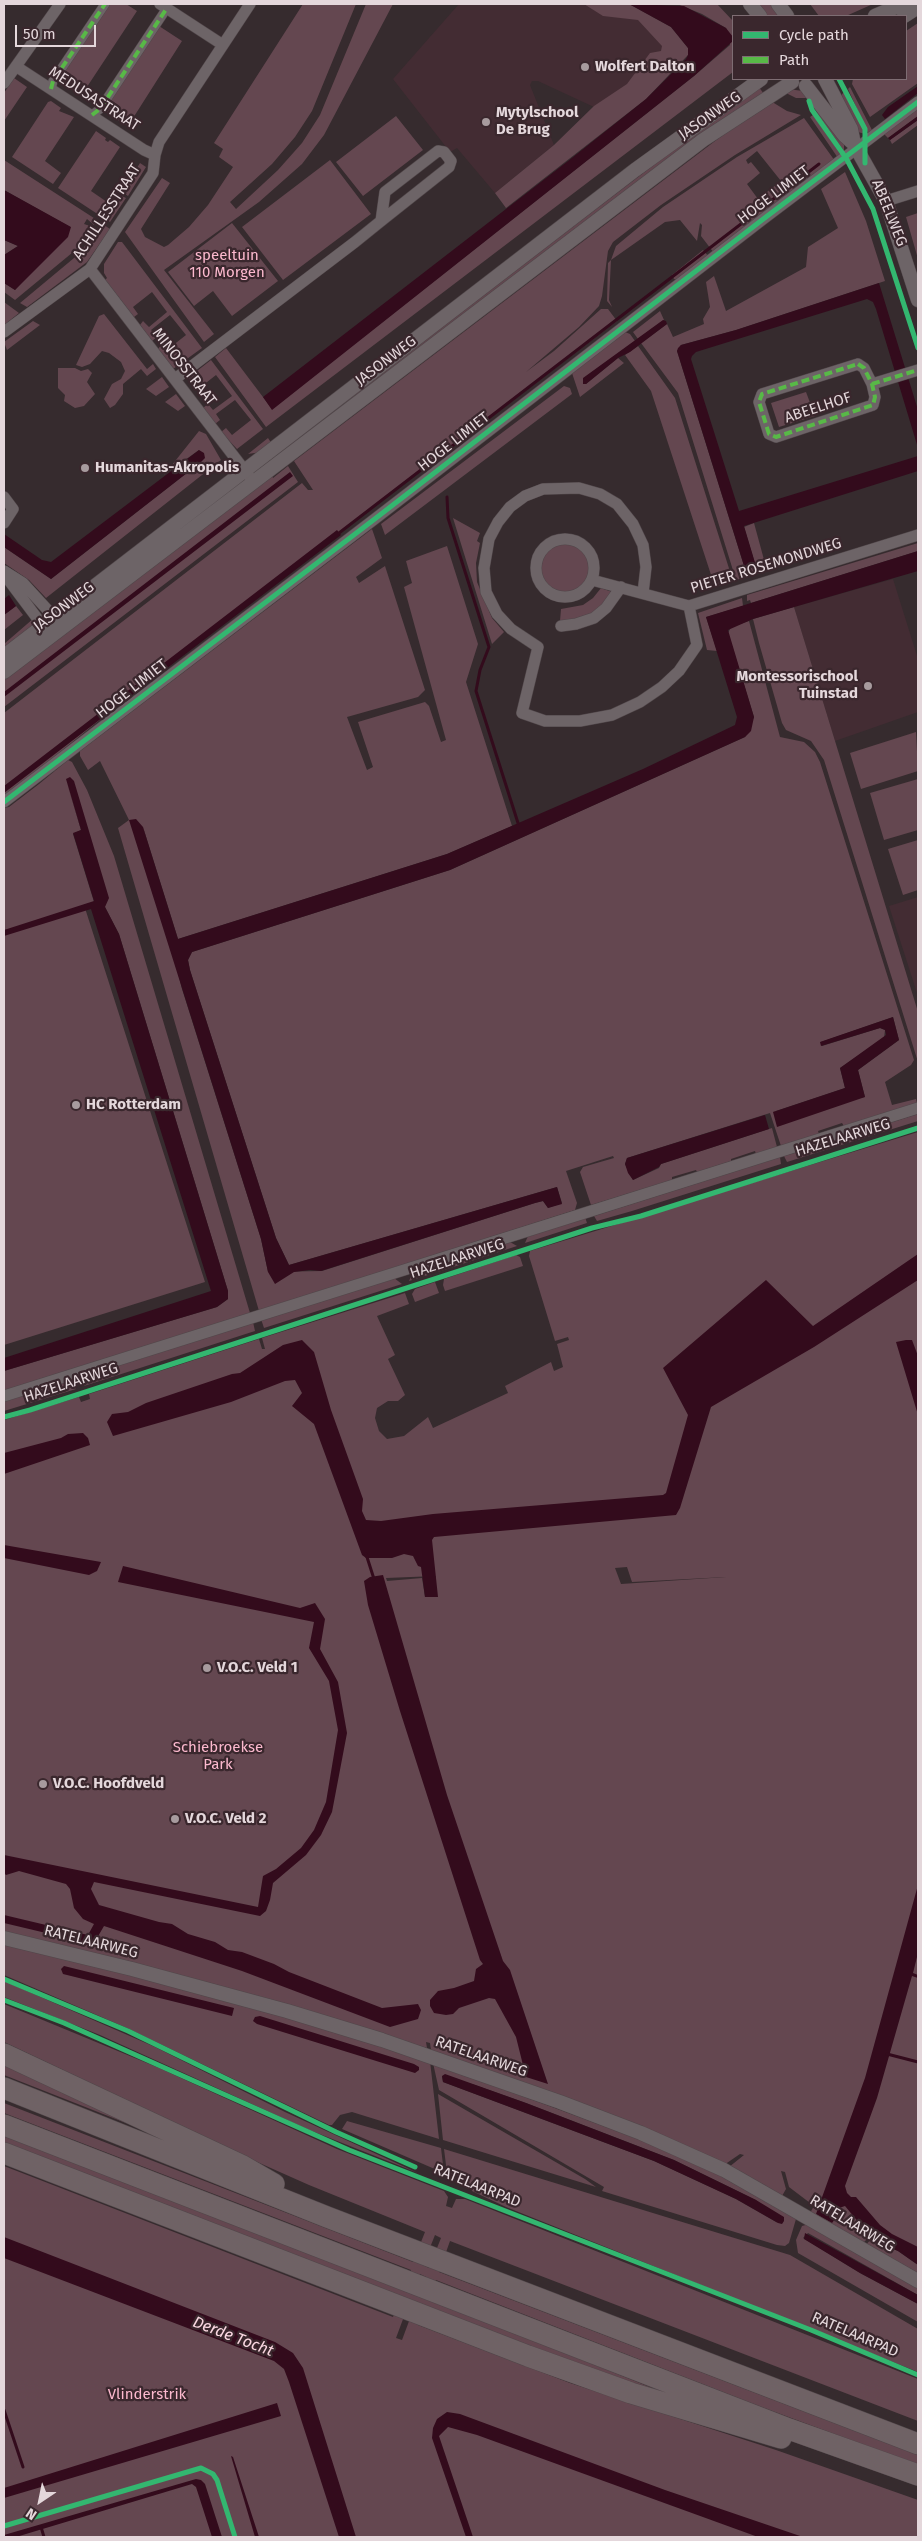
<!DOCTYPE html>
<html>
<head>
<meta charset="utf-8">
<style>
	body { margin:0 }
	#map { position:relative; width:922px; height:2541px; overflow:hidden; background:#362b2e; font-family:"Fira Sans",sans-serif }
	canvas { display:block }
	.frame { position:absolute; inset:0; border:5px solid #e4d7db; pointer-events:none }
	.legend { position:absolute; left:732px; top:15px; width:175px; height:65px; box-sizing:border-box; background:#3a272d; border:1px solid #7e6d73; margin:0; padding:6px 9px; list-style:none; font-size:15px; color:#e4d7db }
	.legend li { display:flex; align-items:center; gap:10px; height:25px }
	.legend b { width:25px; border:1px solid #7e6d73 }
	.north { position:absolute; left:15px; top:2476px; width:50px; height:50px; -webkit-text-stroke:4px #3a272d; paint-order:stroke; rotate:214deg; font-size:14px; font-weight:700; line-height:20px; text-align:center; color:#e4d7db }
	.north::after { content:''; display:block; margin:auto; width:18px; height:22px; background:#e4d7db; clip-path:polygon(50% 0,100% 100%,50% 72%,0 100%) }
	.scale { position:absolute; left:15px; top:25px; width:81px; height:22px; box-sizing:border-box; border:2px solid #e4d7db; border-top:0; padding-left:6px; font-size:15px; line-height:18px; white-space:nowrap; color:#e4d7db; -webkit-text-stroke:4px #3a272d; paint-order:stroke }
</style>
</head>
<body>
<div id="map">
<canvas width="922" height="2541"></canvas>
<div class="frame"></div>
<ul class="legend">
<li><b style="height:6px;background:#33b770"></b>Cycle path</li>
<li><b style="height:6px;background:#58b947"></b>Path</li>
</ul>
<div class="north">N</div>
<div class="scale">50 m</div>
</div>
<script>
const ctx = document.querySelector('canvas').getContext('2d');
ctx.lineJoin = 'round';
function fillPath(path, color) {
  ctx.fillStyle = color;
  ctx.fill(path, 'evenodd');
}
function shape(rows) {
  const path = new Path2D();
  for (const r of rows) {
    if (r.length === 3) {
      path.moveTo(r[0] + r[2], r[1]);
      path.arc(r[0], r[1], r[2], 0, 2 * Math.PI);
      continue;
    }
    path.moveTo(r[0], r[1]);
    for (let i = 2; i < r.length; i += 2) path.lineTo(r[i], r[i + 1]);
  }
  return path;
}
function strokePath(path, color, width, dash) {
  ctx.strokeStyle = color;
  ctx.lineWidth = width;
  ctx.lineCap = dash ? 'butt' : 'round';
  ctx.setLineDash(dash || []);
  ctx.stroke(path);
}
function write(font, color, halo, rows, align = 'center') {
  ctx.font = font + ' "Fira Sans",sans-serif';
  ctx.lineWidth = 4.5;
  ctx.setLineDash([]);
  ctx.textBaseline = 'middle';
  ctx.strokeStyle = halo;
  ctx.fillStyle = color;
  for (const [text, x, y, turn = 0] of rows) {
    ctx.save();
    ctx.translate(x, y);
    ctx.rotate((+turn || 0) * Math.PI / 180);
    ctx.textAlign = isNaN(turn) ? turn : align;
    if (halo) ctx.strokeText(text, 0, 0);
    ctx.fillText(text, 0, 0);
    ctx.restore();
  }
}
fillPath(shape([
	[459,4,613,4,642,20,676,51,609,114,538,81,532,81,530,85,554,145,495,193,457,148,450,152,393,79],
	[893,579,918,659,918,712,835,741,794,607],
	[918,897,918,996,889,906]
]), '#432c33');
fillPath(shape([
	[107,4,126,4,137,11,81,96,76,92,78,90,74,87,72,90,58,80],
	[303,4,356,4,312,111,295,137,272,164,230,202,236,209,278,170,302,143,320,115,366,4,393,4,324,135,302,164,259,202,164,270,214,334,204,342,125,232,162,178,170,183,141,229,145,237,164,247,168,245,189,227,208,205,233,167,219,157,223,149,214,143],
	[584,4,629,4,671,27,688,48,688,55,646,99,506,208,495,193,554,145,594,106,627,84,650,53,661,51,662,46,638,20,603,16],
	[665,4,717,4,733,21,733,72,266,427,215,357,226,348,272,409,694,76,730,45,726,28,702,14,677,4],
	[754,4,774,4,782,16,763,16],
	[810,4,873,4,846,16,819,16],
	[918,23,918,83,870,117,852,84,853,79,906,79,906,31],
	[159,26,182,41,128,126,118,120,120,117,103,111],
	[14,78,27,87,4,121,4,93],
	[758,86,764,94,286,452,282,447],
	[850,87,872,130,868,133,848,89],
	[788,89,803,91,810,98,796,98,786,93],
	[845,90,860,120,865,134,858,132,839,99],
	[769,100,787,111,801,115,735,155,661,205,613,242,608,251,602,296,599,306,579,327,526,372,554,351,601,309,608,309,617,321,178,657,4,797,4,713,302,483,308,490,313,490,294,461],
	[51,101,61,108,59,111,74,117,45,161,61,173,53,184,12,157,48,102],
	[918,108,918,116,888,138,884,134],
	[821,111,844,144,844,151,817,113],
	[813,115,841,155,838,158,810,117],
	[396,116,423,150,363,196,336,162],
	[804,118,835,161,714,253,701,236,702,225,700,223,697,241,680,220,665,222,611,260,609,300,612,307,607,301,608,263,611,260,616,246,663,207,737,157],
	[757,151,781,181,758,199,747,184,760,173,751,162,748,164,746,160],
	[918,120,918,125,892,144,890,140],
	[96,131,106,138,105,140,108,142,110,140,120,147,91,191,107,202,99,215,58,188],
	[4,160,97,220,94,225,87,219,84,224,93,227,78,248,15,300,4,292,4,283,15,290,70,227,4,190],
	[330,160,371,214,283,280,242,227],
	[140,163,146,167,128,196,122,192],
	[845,172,866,221,885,281,736,330,681,345,677,351,745,569,756,567,744,527,754,523,766,567,759,569,760,573,736,580,678,393,641,343,667,324,673,337,704,324,703,319,710,307,706,282,714,276,726,311,806,267,808,247,838,228,821,189],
	[120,195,126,198,110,222,105,218],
	[918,213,918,259,906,217],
	[101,223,110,229,87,262,27,307,20,303,80,253],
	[232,223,278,281,232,316,213,291,194,306,168,272],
	[4,240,18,246,4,255],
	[118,242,122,242,202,348,173,369,158,349,162,344,167,350,186,335,170,315,151,330,157,337,152,341,140,325,143,321,149,327,167,312,152,292,133,307,138,314,134,317,105,280,107,278,104,273,104,264],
	[703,250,709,257,677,280,674,279,672,275],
	[4,302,19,313,4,325],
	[660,311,664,320,638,339,633,332],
	[104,314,147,369,153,364,156,369,147,376,141,369,123,384,123,394,115,405,110,408,104,399,112,384,121,379,125,371,121,362,109,353,102,351,90,364,82,367,76,365,99,316],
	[33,321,40,325,7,350,4,342],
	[625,332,630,334,635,341,583,379,586,384,618,358,624,363,580,397,572,373],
	[638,346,675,398,733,581,715,587,651,391,625,355],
	[211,360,263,429,237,449,221,432,226,428,232,435,251,420,235,400,216,414,220,420,215,424,203,408,208,404,213,410,232,396,216,375,197,390,188,378],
	[58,368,75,368,81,371,88,369,92,373,87,382,95,394,84,406,75,408,64,401,65,395,58,388],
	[162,377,169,387,156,396,146,389],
	[564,386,570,388,572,394,385,535,381,524],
	[806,392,815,416,779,427,771,403],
	[176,394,185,406,178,411,165,402],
	[199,431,206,434,221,460,46,598,29,580,4,563,4,547,51,579,201,462,199,450,164,475],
	[268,438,272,444,261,452,248,454],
	[288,466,298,482,4,707,4,678,271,473,273,478],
	[453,518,480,533,477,541,480,543,476,563,477,582,492,618,504,632,492,644],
	[372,529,382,558,356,577,359,583,385,566,425,690,418,697,347,717,367,770,373,767,358,722,425,702,429,706,441,742,446,740,404,587,412,583,406,561,447,546,478,644,466,682,512,826,447,854,178,939,143,827,182,989,261,1239,268,1272,322,1271,535,1203,543,1201,548,1208,562,1203,557,1187,289,1265,276,1238,190,970,188,960,192,952,450,870,745,737,754,717,728,633,731,627,749,621,780,737,804,742,815,752,820,762,914,1060,911,1065,885,1082,892,1105,916,1099,917,1103,844,1126,842,1123,818,1131,819,1134,781,1146,770,1113,627,1158,625,1164,633,1180,659,1168,661,1164,772,1128,777,1147,756,1154,755,1151,731,1159,731,1161,697,1172,696,1170,672,1177,672,1180,591,1205,580,1172,583,1167,614,1158,613,1156,566,1171,577,1203,575,1210,259,1311,118,828,129,820,100,761,88,770,80,756,80,751],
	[893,1017,899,1040,858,1070,865,1097,773,1112,845,1088,840,1068,884,1038,885,1030,880,1028,822,1046,821,1042],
	[918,543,918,551,751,603,750,600,747,601,747,595],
	[565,568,24],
	[601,588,612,592,595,613,580,620,560,621,561,609,583,605,593,598],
	[742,598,743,606,706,617,717,651,707,650,698,613],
	[16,606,23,615,4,630,4,615],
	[794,607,918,1012,918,1062,824,760,811,741,786,730,782,723,759,643,753,619],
	[34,618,32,626,4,650,4,644],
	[916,732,918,771,861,789,850,753],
	[68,760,72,762,87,790,114,856,250,1313,4,1392,4,1371,217,1307,228,1299,228,1291,119,934,105,907,66,780,81,830,73,834,94,902,84,905,205,1282,4,1345,4,808,9,807,39,784],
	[918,779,918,830,884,840,870,793],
	[918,840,918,890,903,895,888,849],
	[918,1114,918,1121,787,1162,784,1156],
	[918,1132,918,2259,869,2237,862,2244,810,2213,814,2206,789,2187,785,2172,781,2171,786,2189,782,2196,729,2167,744,2155,740,2154,724,2165,434,2052,431,2050,430,2043,426,2042,427,2048,4,1933,4,1420,79,1397,81,1402,90,1399,89,1394,259,1339,262,1349,265,1349,262,1338,405,1293,409,1304,377,1316,395,1355,388,1359,405,1395,398,1401,388,1401,377,1408,375,1418,379,1431,387,1439,404,1436,428,1417,433,1428,508,1393,505,1386,551,1362,554,1371,563,1367,557,1344,569,1340,568,1337,555,1341,529,1256,530,1251],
	[627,1567,632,1582,726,1577,621,1584,615,1568],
	[436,1576,425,1597,422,1578,387,1581,386,1578],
	[780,1157,781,1164,632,1211,597,1221,594,1216],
	[585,1217,587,1223,525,1243,528,1236],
	[510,1242,517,1246,438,1272,441,1264],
	[516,1255,520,1257,523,1266,445,1291,443,1285,444,1279],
	[421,1269,431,1274,409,1281,413,1272],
	[394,1278,402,1284,264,1328,261,1319],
	[435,1282,439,1293,415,1302,412,1294,415,1289],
	[253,1322,255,1331,84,1386,90,1374],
	[63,1382,71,1384,76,1389,4,1411,4,1400],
	[4,1943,223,1998,430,2061,439,2139,352,2112,340,2115,332,2125,329,2125,127,2028,4,1975],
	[4,1981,155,2047,285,2112,418,2173,307,2129,100,2035,4,1997],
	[4,2004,159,2068,337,2149,444,2191,448,2197,446,2206,452,2208,456,2199,465,2199,918,2379,918,2421,450,2241,439,2272,918,2455,918,2465,756,2405,436,2280,429,2297,684,2401,424,2308,418,2325,570,2383,776,2450,918,2500,918,2537,4,2537,4,2166,393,2317,400,2299,4,2146,4,2133,404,2287,411,2270,4,2113,4,2103,413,2262,425,2232,309,2185,237,2153,4,2042],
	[435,2235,441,2238,429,2268,423,2265],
	[420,2274,426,2277,420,2293,414,2291],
	[409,2303,415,2305,402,2340,396,2338],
	[4,2057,197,2151,4,2075],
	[433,2063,663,2148,728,2178,796,2219,789,2243,785,2246,777,2245,602,2191,604,2187,439,2090],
	[442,2076,475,2085,526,2103,674,2160,756,2200,778,2223,736,2199,654,2161,443,2082],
	[438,2094,585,2179,596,2187,443,2140],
	[347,2121,441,2148,444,2173,342,2129],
	[444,2149,790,2255,918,2329,918,2372,506,2207,472,2191,468,2179,447,2173],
	[809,2224,918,2286,918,2295,808,2233,803,2238,860,2273,918,2304,918,2322,798,2253,796,2240,802,2226],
	[871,2239,898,2251,918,2265,918,2275,865,2246]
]), '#644750');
fillPath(shape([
	[629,4,684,6,726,28,733,37,733,41,694,76,272,410,263,397,568,161,646,99,686,59,688,55,688,48,671,27],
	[918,86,918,93,885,119,882,115,888,107],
	[918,116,918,120,890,140,888,138],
	[4,190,71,227,68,237,15,290,4,283,4,255,18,246,4,240],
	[879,283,918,410,918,448,876,309,873,302,867,299,696,352,692,356,691,359,739,511,918,456,918,471,744,526,756,566,745,569,677,351,678,348,681,345,736,330],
	[663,320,666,321,667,324,630,352,618,358,586,384,583,384,583,378],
	[199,450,204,453,205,458,201,462,51,579,4,547,4,534,42,560,51,562],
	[290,472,293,476,4,697,4,692],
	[337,530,341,535,4,793,4,786],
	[918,551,918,571,753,619,728,630,754,717,751,731,745,737,450,870,192,952,188,960,190,970,276,1238,289,1265,557,1187,562,1204,548,1208,543,1201,535,1203,321,1271,310,1270,294,1272,275,1284,268,1272,261,1239,129,820,136,819,143,827,178,939,447,854,643,769,735,725,737,717,706,617],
	[9,595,16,606,4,615,4,599],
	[70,777,74,781,109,898,105,907,119,934,228,1291,228,1299,217,1307,4,1371,4,1358,211,1291,91,909,4,936,4,930,94,901,73,833,81,830,66,779],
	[893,1017,899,1040,858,1070,865,1097,777,1127,773,1112,845,1088,840,1068,886,1035,885,1030,880,1028,821,1046,820,1042],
	[765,1115,769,1129,661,1164,659,1167,633,1180,628,1173,625,1164,627,1158],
	[918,1254,918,1280,814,1347,711,1407,680,1508,676,1515,434,1537,432,1540,438,1597,425,1597,421,1567,418,1566,413,1556,404,1554,392,1558,366,1558,362,1555,314,1424,292,1406,302,1393,295,1380,285,1381,231,1402,113,1436,107,1422,112,1414,128,1412,146,1403,232,1374,240,1373,283,1345,302,1340,314,1352,331,1410,363,1499,362,1511,366,1520,381,1521,433,1514,663,1495,666,1493,688,1415,663,1368,766,1280,813,1326],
	[906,1340,912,1340,918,1356,918,1415,896,1342],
	[83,1433,88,1438,90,1445,4,1474,4,1453,61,1438,68,1434],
	[4,1545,101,1562,97,1571,89,1575,4,1558],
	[123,1566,300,1608,315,1603,325,1619,320,1649,338,1682,347,1733,332,1812,321,1835,306,1855,273,1883,270,1900,266,1911,260,1916,94,1882,91,1889,99,1905,159,1922,172,1924,188,1934,215,1942,228,1950,242,1952,274,1964,289,1972,382,2008,418,2004,421,2010,418,2019,390,2027,242,1971,104,1926,97,1938,88,1943,4,1923,4,1915,88,1935,94,1924,83,1919,74,1908,70,1889,66,1884,19,1871,6,1875,4,1873,4,1855,258,1907,263,1876,276,1869,301,1848,314,1830,326,1802,338,1730,329,1681,309,1648,314,1622,118,1582],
	[383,1575,447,1795,503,1961,510,1970,548,2084,526,2077,516,2037,495,1999,489,1998,459,2008,453,2014,446,2015,434,2013,430,2006,430,2000,438,1991,454,1988,474,1981,476,1969,483,1964,480,1960,400,1711,368,1605,364,1581,370,1577],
	[918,1885,918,1953,913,1973,918,1975,918,1978,912,1976,877,2098,845,2186,847,2193,851,2197,856,2197,880,2225,892,2234,918,2247,918,2265,898,2251,874,2241,845,2206,839,2208,839,2214,832,2223,816,2214,865,2078],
	[64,1966,234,2008,232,2016,63,1974,61,1969],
	[260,2016,414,2064,419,2067,419,2070,415,2073,257,2024,253,2021,255,2017],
	[445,2074,526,2103,674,2160,756,2200,784,2217,784,2221,782,2224,778,2223,736,2199,654,2161,443,2082,442,2076],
	[805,2233,918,2295,918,2304,860,2273,804,2239],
	[4,2237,275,2342,293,2353,303,2368,356,2537,339,2537,289,2382,284,2369,274,2361,4,2258],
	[277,2403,281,2416,4,2498,4,2488],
	[447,2412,460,2414,665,2490,803,2537,758,2537,477,2435,448,2427,439,2436,473,2537,466,2537,432,2438,433,2428,437,2419],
	[231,2456,233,2457,259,2537,255,2537],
	[196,2479,201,2480,205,2484,222,2537,212,2537,196,2487,192,2484,16,2537,4,2537,4,2535]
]), '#330b1c');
strokePath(shape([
	[447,497,448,518,489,647,480,670,476,691,518,823],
	[339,533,819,164],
	[366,1554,374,1579],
	[887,2054,918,2062],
	[4,2410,23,2467],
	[41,2527,44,2537]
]), '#330b1c', 3);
const pedestrian = shape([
	[51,89,53,81,105,4],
	[92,115,100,109,167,8]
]);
const minor = shape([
	[160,4,223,45],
	[17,67,144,150,155,155],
	[4,83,60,4],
	[886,201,918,191],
	[90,269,249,476],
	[4,332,90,269,153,173,155,155,159,142,250,4],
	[858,364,864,368,872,384,875,397,873,405,776,437,769,434,759,402,762,394,858,364],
	[175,379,355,242,381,221,449,167,451,161,444,152,438,151,385,192,381,221],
	[872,384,918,370],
	[4,497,13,509,4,523],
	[565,568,29],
	[4,571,23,583,54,617,56,626],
	[7,578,43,626,49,629],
	[592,580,689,606,918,535],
	[643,593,646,567,643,545,633,524,617,504,600,494,579,488,543,489,525,496,510,507,498,522,489,539,484,568,486,592,497,614,511,629,538,647,522,713,545,721,580,721,612,715,640,702,662,687,679,671,697,645,689,606],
	[561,626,576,624,594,618,606,608,621,587],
	[4,802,376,518,762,220,918,102],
	[4,1396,918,1108]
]);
const tertiary = shape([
	[750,4,760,16],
	[778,4,787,16],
	[875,16,903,4],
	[904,16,918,7],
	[825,79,851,129,854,144],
	[806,86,844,135,854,144,886,201,918,300],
	[4,656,635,170,761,79],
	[4,672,703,140,792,82],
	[4,1938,132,1969,287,2011,382,2040,560,2102,641,2133,724,2170,918,2281]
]);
const motorway = shape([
	[4,2054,243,2166,274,2184],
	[4,2088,327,2217,918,2444],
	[4,2125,789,2429,918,2475],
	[4,2153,528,2356,631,2393,781,2438]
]);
strokePath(pedestrian, '#51474a', 10);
strokePath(minor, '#51474a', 12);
strokePath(tertiary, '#51474a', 15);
strokePath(motorway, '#51474a', 22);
strokePath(pedestrian, '#6d6467', 9);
strokePath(minor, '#6d6467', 11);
strokePath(tertiary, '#6d6467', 14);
strokePath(motorway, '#6f6265', 21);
strokePath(shape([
	[51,89,53,81,105,4],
	[92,115,100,109,167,8],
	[858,364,864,368,872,384,875,397,873,405,776,437,769,434,759,402,762,394,858,364],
	[872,384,918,370]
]), '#58b947', 4, [8, 4]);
strokePath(shape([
	[839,79,865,129,865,163],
	[809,101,812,110,846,158,873,209,918,348],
	[4,802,376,518,762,220,918,102],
	[4,1417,30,1410,592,1228,641,1216,918,1128],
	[4,1979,128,2031,336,2132,415,2167],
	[4,2000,64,2023,349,2150,811,2330,918,2375],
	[4,2526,201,2468,213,2474,217,2480,235,2537]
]), '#33b770', 5);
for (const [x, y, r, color] of [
	[585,67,5,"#a79b9e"],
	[486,122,5,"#a79b9e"],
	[85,468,5,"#a79b9e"],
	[868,686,5,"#a79b9e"],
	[76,1105,5,"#a79b9e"],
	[207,1668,5,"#a79b9e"],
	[43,1784,5,"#a79b9e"],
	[175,1819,5,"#a79b9e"]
]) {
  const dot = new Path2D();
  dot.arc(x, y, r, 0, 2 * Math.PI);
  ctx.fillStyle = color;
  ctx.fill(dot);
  strokePath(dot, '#3a272d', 2);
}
write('bold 15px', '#e4d7db', '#3a272d', [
	["Wolfert Dalton",595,67],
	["Mytylschool",496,113],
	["De Brug",496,130],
	["Humanitas-Akropolis",95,468],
	["Montessorischool",858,677,"right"],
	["Tuinstad",858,694,"right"],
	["HC Rotterdam",86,1105],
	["V.O.C. Veld 1",217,1668],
	["V.O.C. Hoofdveld",53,1784],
	["V.O.C. Veld 2",185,1819]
], 'left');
write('15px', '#e4d7db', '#3a272d', [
	["MEDUSASTRAAT",94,99,33],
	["JASONWEG",710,116,-35],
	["HOGE LIMIET",774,195,-37],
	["ACHILLESSTRAAT",107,212,-57],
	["ABEELWEG",889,213,68],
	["JASONWEG",386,361,-37],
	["MINOSSTRAAT",184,367,52],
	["ABEELHOF",818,408,-18],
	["HOGE LIMIET",454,442,-38],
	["PIETER ROSEMONDWEG",766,566,-17],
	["JASONWEG",64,607,-37],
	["HOGE LIMIET",132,689,-38],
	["HAZELAARWEG",843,1138,-17],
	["HAZELAARWEG",457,1259,-18],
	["HAZELAARWEG",71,1383,-18],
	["RATELAARWEG",91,1942,14],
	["RATELAARWEG",481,2057,19],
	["RATELAARPAD",477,2186,22],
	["RATELAARWEG",852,2224,31],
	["RATELAARPAD",855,2335,23]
]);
write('15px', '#fcb9ce', '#3a272d', [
	["speeltuin",227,256],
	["110 Morgen",227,273],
	["Schiebroekse",218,1748],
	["Park",218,1765],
	["Vlinderstrik",147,2395]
]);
write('italic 16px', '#fad7e1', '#3a272d', [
	["Derde Tocht",233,2337,21]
]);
</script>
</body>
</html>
